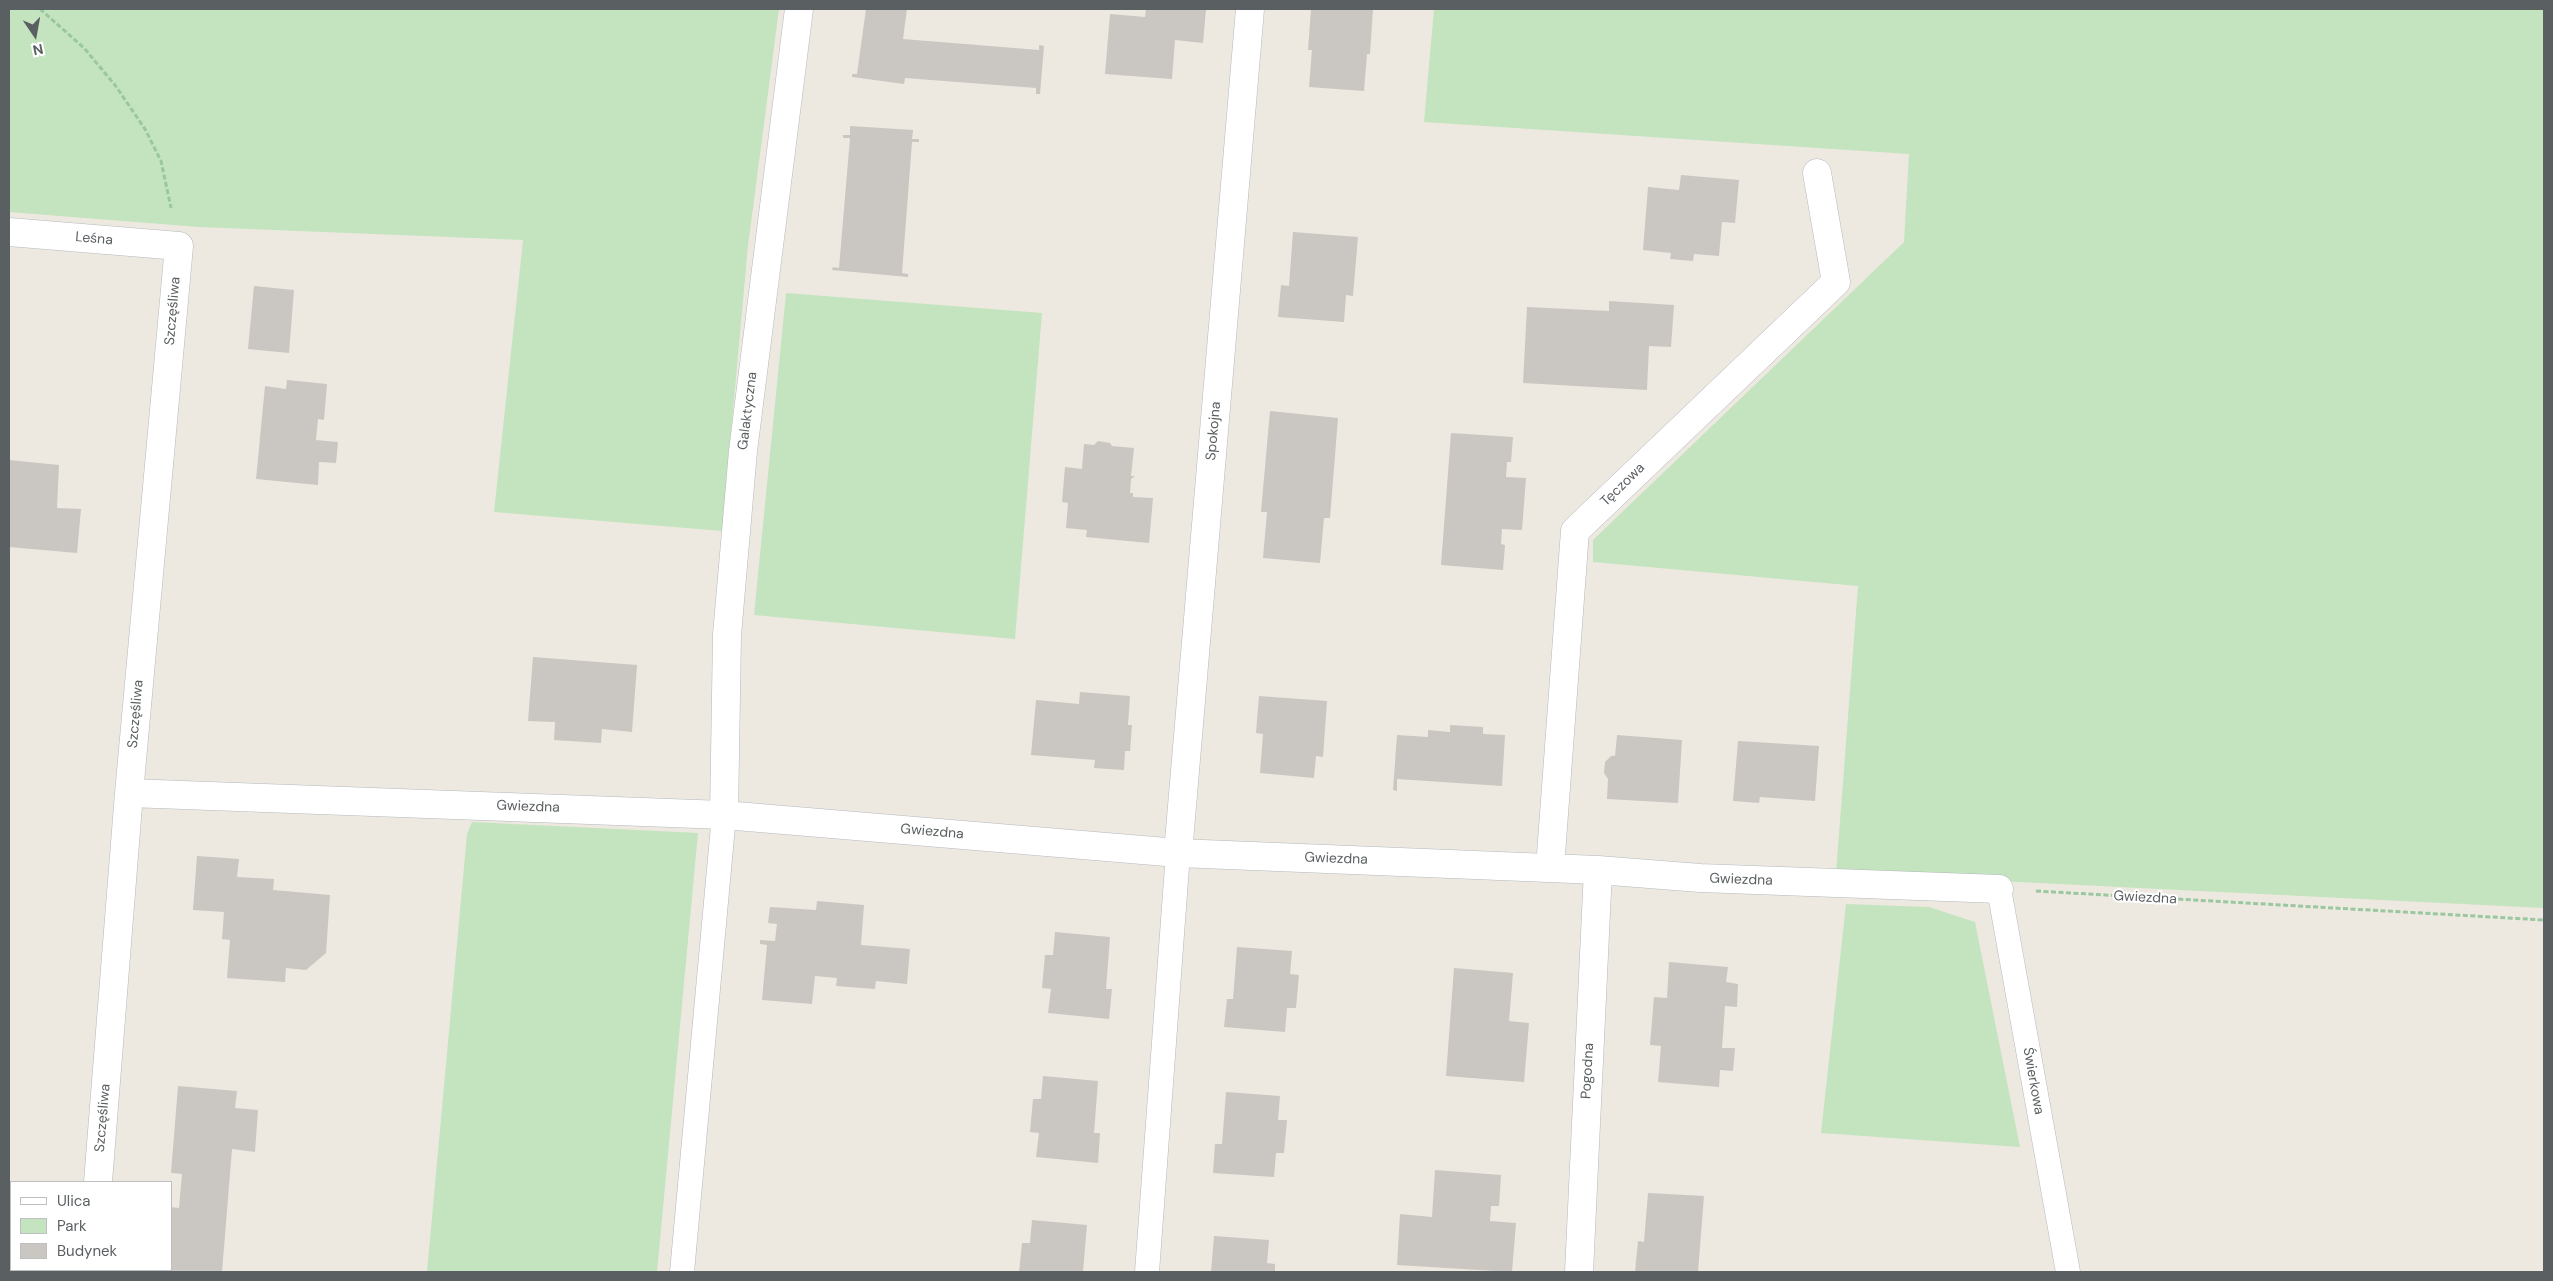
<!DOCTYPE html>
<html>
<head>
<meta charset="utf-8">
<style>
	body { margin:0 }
	#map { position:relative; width:2553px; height:1281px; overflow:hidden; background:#ede9e1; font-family:"DM Sans",sans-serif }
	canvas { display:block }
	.frame { position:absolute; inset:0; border:10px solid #5a5f62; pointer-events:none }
	.legend { position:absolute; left:10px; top:1181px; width:162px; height:90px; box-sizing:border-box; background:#fff; border:1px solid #bdbfc0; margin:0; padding:6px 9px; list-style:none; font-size:15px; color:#5a5f62 }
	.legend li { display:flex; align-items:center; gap:10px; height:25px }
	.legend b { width:25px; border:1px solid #bdbfc0 }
	.north { position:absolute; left:10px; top:10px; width:50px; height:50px; -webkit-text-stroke:4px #fff; paint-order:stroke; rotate:168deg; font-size:14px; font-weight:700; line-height:20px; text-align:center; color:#5a5f62 }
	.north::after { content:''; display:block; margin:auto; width:18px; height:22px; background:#5a5f62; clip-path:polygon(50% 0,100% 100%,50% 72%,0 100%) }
</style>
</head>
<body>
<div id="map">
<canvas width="2553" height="1281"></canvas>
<div class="frame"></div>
<ul class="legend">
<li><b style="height:6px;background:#fff"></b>Ulica</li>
<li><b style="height:14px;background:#c3e4be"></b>Park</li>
<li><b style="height:14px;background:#cac6c1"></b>Budynek</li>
</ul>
<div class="north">N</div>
</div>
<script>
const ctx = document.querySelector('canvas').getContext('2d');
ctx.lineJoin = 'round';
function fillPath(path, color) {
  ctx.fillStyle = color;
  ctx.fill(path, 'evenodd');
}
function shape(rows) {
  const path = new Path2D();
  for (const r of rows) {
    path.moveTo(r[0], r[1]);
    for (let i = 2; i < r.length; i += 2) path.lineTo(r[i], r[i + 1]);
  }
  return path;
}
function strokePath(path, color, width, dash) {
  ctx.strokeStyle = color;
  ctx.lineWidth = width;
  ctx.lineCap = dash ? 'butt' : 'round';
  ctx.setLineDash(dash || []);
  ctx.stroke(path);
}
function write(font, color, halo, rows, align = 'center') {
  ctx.font = font + ' "DM Sans",sans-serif';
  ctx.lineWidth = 4;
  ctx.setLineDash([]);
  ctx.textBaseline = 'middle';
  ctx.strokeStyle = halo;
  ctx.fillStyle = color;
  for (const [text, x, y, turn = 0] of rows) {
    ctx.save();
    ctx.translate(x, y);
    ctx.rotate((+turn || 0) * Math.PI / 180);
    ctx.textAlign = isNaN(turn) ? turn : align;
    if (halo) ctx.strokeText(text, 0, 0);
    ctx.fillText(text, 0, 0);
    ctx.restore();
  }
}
fillPath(shape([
	[9,9,779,9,748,246,722,531,494,512,523,240,199,227,9,212],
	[1434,9,2544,9,2544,908,1836,873,1858,586,1593,562,1593,540,1904,242,1909,154,1424,122],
	[786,293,1042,313,1015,639,754,615],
	[472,822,698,833,657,1272,427,1272,467,834],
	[1846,904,1929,907,1975,922,2020,1147,1821,1133]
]), '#c3e4be');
fillPath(shape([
	[866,9,907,9,903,39,1039,50,1039,45,1044,46,1040,94,1036,94,1036,88,905,78,904,84,852,77,852,74,857,74],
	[1146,9,1206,9,1203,43,1175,40,1172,79,1105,74,1110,14,1145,17],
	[1311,9,1373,9,1370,54,1367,54,1364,91,1309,87,1312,50,1308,50],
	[850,126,913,130,912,139,919,139,919,142,912,142,902,273,908,274,908,277,832,270,833,267,839,268,850,138,843,138,843,135,850,135],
	[1681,175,1739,180,1735,223,1722,222,1719,256,1694,254,1693,261,1670,259,1671,253,1643,250,1648,187,1679,190],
	[1293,232,1358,237,1353,296,1346,295,1344,322,1278,317,1281,285,1289,286],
	[254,286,294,290,289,353,248,349],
	[1609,301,1674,305,1671,347,1649,346,1647,390,1523,383,1527,307,1609,311],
	[287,380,327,384,324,420,318,419,316,440,338,442,336,463,319,462,318,485,256,479,265,386,286,389],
	[1270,411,1338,418,1330,518,1324,518,1320,563,1263,558,1267,512,1261,512],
	[1451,433,1513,437,1511,462,1507,462,1506,477,1526,478,1522,530,1502,529,1501,544,1505,545,1503,570,1441,565],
	[1098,441,1110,443,1112,446,1134,448,1131,476,1135,476,1131,479,1130,493,1133,493,1133,497,1153,498,1149,543,1086,537,1087,530,1066,528,1068,503,1062,502,1065,467,1082,469,1084,444,1094,445],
	[9,460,59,465,57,508,81,509,77,553,9,547],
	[533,657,637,665,632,732,602,729,601,743,554,740,555,722,528,721],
	[1080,692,1130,696,1128,725,1132,725,1130,751,1125,751,1124,770,1094,768,1095,760,1031,755,1036,700,1079,704],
	[1259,696,1327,701,1323,757,1316,756,1314,778,1260,773,1263,734,1256,733],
	[1450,725,1483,727,1483,734,1505,735,1502,786,1397,779,1397,791,1393,790,1397,735,1428,737,1428,730,1450,732],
	[1617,735,1682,740,1678,803,1607,799,1608,779,1604,773,1605,762,1611,756,1615,756],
	[1738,741,1819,746,1815,801,1760,797,1759,803,1733,801],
	[197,856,239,859,237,877,274,879,273,890,330,895,326,953,306,970,286,968,285,982,227,978,230,940,222,939,224,912,193,910],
	[817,901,864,905,861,945,910,949,907,984,876,981,875,989,836,986,837,978,815,976,812,1004,762,1000,767,945,760,944,760,940,775,941,777,924,768,923,770,907,816,910],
	[1055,932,1110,937,1106,989,1112,989,1109,1019,1048,1013,1051,989,1042,988,1045,955,1053,955],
	[1237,947,1292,951,1290,974,1299,975,1296,1008,1287,1008,1285,1032,1224,1027,1227,999,1233,999],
	[1669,962,1728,967,1726,982,1738,984,1737,1007,1725,1006,1722,1048,1735,1048,1733,1071,1720,1070,1719,1087,1658,1082,1661,1046,1650,1045,1654,997,1667,998],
	[1454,968,1513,973,1509,1021,1529,1023,1524,1082,1446,1076],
	[1043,1076,1098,1081,1094,1133,1100,1133,1098,1163,1036,1157,1039,1133,1030,1132,1033,1099,1041,1099],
	[178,1086,237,1091,235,1108,258,1110,255,1152,232,1149,222,1272,163,1272,163,1270,171,1270,171,1207,179,1208,182,1174,171,1173],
	[1226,1092,1280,1096,1278,1120,1287,1120,1284,1153,1276,1153,1274,1177,1213,1173,1215,1144,1222,1144],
	[1435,1170,1501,1175,1499,1206,1491,1206,1490,1221,1516,1223,1512,1272,1397,1265,1400,1214,1432,1217],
	[1648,1193,1704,1196,1698,1272,1635,1272,1638,1241,1644,1242],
	[1032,1220,1087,1225,1083,1272,1019,1272,1022,1243,1030,1243],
	[1214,1236,1269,1240,1267,1263,1275,1264,1275,1272,1211,1272]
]), '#cac6c1');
const lane = shape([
	[1999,889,2068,1272],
	[682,1272,724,815],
	[1147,1272,1178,853]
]);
const street = shape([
	[9,232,179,246,129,793,98,1182],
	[129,793,724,815,1178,853,1598,870,1700,878,1999,889],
	[724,815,727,635,743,451,799,9],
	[1178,853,1250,9],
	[1550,868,1575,531,1836,282,1817,173],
	[91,1272,91,1270],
	[1579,1272,1598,870]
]);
strokePath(lane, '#b4b8bc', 25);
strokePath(street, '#b4b8bc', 29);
strokePath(shape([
	[40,9,84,48,115,85,145,129,161,161,171,208],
	[2036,891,2544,920]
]), '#99c7a0', 3, [5, 2.5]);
strokePath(lane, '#fff', 24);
strokePath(street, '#fff', 28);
write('14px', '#5a5f62', '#fff', [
	["Leśna",94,239,5],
	["Szczęśliwa",173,311,-85],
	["Galaktyczna",748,411,-83],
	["Spokojna",1214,431,-85],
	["Tęczowa",1623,485,-44],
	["Szczęśliwa",136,714,-85],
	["Gwiezdna",528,807,2],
	["Gwiezdna",932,832,5],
	["Gwiezdna",1336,859,2],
	["Gwiezdna",1741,880,2],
	["Gwiezdna",2145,898,3],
	["Pogodna",1588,1071,-87],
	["Świerkowa",2033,1081,80],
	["Szczęśliwa",103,1118,-85]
]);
</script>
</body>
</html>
